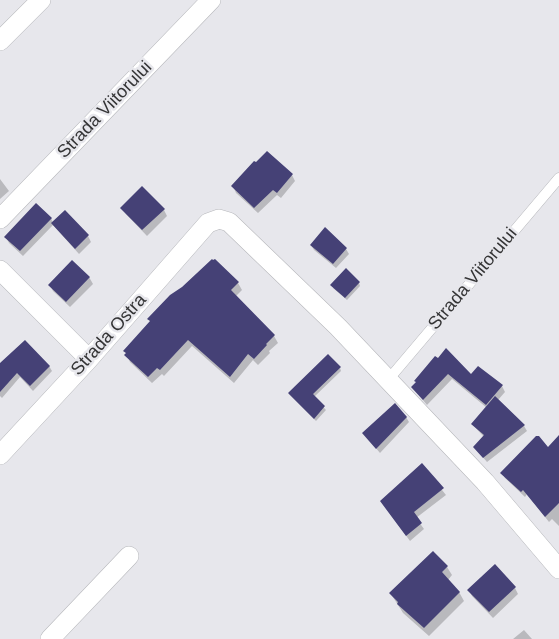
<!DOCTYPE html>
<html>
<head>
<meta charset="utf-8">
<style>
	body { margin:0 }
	canvas { display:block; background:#e7e7ec }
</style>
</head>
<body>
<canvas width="559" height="639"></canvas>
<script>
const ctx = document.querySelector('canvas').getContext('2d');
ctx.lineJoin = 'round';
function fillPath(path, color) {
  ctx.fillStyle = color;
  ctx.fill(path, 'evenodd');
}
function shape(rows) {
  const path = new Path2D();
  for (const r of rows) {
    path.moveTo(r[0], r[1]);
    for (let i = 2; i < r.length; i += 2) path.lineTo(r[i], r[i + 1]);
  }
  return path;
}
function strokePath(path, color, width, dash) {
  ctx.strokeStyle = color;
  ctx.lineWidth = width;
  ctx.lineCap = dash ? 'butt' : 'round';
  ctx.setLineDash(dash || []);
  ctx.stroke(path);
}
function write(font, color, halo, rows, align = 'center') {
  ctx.font = font + ' Arial,sans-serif';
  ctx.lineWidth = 5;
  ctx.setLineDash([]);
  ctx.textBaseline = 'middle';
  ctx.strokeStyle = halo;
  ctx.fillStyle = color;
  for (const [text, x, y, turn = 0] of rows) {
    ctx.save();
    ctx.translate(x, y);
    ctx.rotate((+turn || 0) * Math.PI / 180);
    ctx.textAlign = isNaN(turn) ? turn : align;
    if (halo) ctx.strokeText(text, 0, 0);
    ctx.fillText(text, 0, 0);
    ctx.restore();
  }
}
fillPath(shape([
	[292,175,295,181,281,198,277,195,258,213,236,193,233,186],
	[0,179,9,191,0,199],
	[122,208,164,210,167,216,147,236,126,214],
	[51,218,53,223,88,236,91,242,79,254,53,225,23,256,9,243,6,237],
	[326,229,346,249,349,254,336,268,314,250,311,245],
	[214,261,238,283,242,290,236,296,274,336,278,343,269,351,270,353,258,365,253,360,234,383,192,346,164,376,162,374,152,383,130,362,125,351],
	[89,277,93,284,70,307,53,291,50,285],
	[359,283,360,286,347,300,333,288],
	[435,358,471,376,502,386,505,392,498,400,524,426,527,431,487,462,474,447,484,437,472,424,487,408,452,379,427,405,412,387,417,383,415,381],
	[0,365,49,366,52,371,33,391,20,377,2,398,0,396],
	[340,368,341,371,314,397,326,410,316,421,289,394],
	[406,417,409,422,380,453,364,434],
	[559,437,559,526,552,519,549,522,527,494,525,497,505,478,502,473,548,449],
	[422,465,446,495,416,518,424,529,410,541,385,507],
	[447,567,452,575,448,580,459,592,464,601,429,636,403,613,391,594],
	[515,588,518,594,493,618,472,596,469,590],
	[524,630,532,639,513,639]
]), '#0003');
fillPath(shape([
	[267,151,293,174,277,193,273,190,254,208,231,186,254,161,256,162],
	[142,186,165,209,142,230,120,208],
	[36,203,52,218,20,251,4,237],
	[65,210,89,235,75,249,51,223],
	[325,227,347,248,333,264,310,245],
	[212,259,213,260,215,259,239,282,231,290,275,335,266,344,267,345,254,359,248,354,230,377,188,340,160,370,157,368,148,377,124,355,126,353,123,351,150,321,147,319,170,295,182,287],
	[72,260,90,277,66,302,48,285],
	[346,268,360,282,345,298,330,285],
	[25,340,50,366,30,386,17,373,0,392,0,363],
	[446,348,471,374,478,366,503,385,486,405,448,374,423,400,411,387,416,382,414,381,435,356,438,358],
	[328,354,341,367,313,394,325,406,314,419,288,393],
	[495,396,525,425,483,458,473,447,484,435,471,424],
	[395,403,407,417,376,449,362,433],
	[559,435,559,503,545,517,523,490,521,492,500,473,536,436,539,436,548,447],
	[422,463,444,488,414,512,422,523,406,536,380,501],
	[433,551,448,566,442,572,460,592,424,628,397,604,398,602,389,593],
	[495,564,516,587,489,612,467,590]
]), '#454176');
const lane = shape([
	[388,380,559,178]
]);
const street = shape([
	[0,41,41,0],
	[0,219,211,0],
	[0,270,89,359],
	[0,455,89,359,208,223,219,219,229,222,338,327,485,482,559,569],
	[50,639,129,556]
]);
strokePath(lane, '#b7b8bc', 11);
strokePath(street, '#b7b8bc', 20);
strokePath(lane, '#fff', 10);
strokePath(street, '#fff', 19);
write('18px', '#353536', '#e7e7ec', [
	["Strada Viitorului",105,110,-46],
	["Strada Viitorului",473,279,-50],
	["Strada Ostra",109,335,-48]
]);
</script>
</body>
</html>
